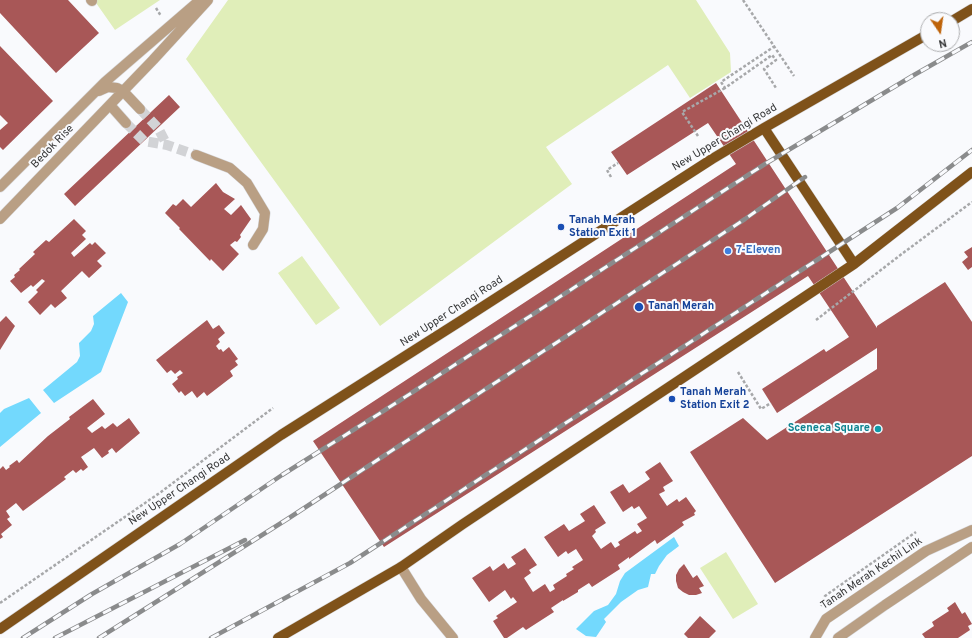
<!DOCTYPE html>
<html>
<head>
<meta charset="utf-8">
<style>
	body { margin:0 }
	#map { position:relative; width:972px; height:638px; overflow:hidden; background:#f9fafd; font-family:Overpass,sans-serif }
	canvas { display:block }
	.north { position:absolute; left:920px; top:12px; width:40px; height:40px; box-sizing:border-box; background:#f9fafd; border:1px solid #abacae; border-radius:50%; rotate:167deg; font-size:11px; font-weight:700; line-height:16px; text-align:center; color:#363738 }
	.north::after { content:''; display:block; margin:auto; width:14px; height:18px; background:#be6309; clip-path:polygon(50% 0,100% 100%,50% 72%,0 100%) }
</style>
</head>
<body>
<div id="map">
<canvas width="972" height="638"></canvas>
<div class="north">N</div>
</div>
<script>
const ctx = document.querySelector('canvas').getContext('2d');
ctx.lineJoin = 'round';
function fillPath(path, color) {
  ctx.fillStyle = color;
  ctx.fill(path, 'evenodd');
}
function shape(rows) {
  const path = new Path2D();
  for (const r of rows) {
    path.moveTo(r[0], r[1]);
    for (let i = 2; i < r.length; i += 2) path.lineTo(r[i], r[i + 1]);
  }
  return path;
}
function strokePath(path, color, width, dash) {
  ctx.strokeStyle = color;
  ctx.lineWidth = width;
  ctx.lineCap = dash ? 'butt' : 'round';
  ctx.setLineDash(dash || []);
  ctx.stroke(path);
}
function write(font, color, halo, rows, align = 'center') {
  ctx.font = font + ' Overpass,sans-serif';
  ctx.lineWidth = 4;
  ctx.setLineDash([]);
  ctx.textBaseline = 'middle';
  ctx.strokeStyle = halo;
  ctx.fillStyle = color;
  for (const [text, x, y, turn = 0] of rows) {
    ctx.save();
    ctx.translate(x, y);
    ctx.rotate((+turn || 0) * Math.PI / 180);
    ctx.textAlign = isNaN(turn) ? turn : align;
    if (halo) ctx.strokeText(text, 0, 0);
    ctx.fillText(text, 0, 0);
    ctx.restore();
  }
}
fillPath(shape([
	[94,0,160,0,115,30],
	[228,0,696,0,730,53,731,72,690,98,668,65,546,147,572,184,380,326,186,59],
	[302,256,340,308,316,325,278,273],
	[726,552,758,604,733,619,700,568]
]), '#e0eeb9');
fillPath(shape([
	[121,293,128,302,101,372,54,403,43,390,77,362,80,356,79,343,91,331,94,324,93,316],
	[29,398,41,413,0,447,0,413,4,409],
	[674,537,679,546,667,555,659,566,655,574,651,574,648,587,638,590,621,602,604,619,606,622,596,637,586,636,576,629,594,611,608,605,616,594,620,581,625,573]
]), '#73d9fd');
fillPath(shape([
	[0,0,68,0,99,33,56,73,0,13],
	[0,46,53,101,3,150,0,147,0,130,8,123,0,115],
	[716,83,877,328,877,326,945,282,972,322,972,456,775,583,690,452,743,418,767,440,877,369,877,348,777,413,762,389,824,349,826,352,849,337,808,276,384,547,313,441,736,164,708,123,627,175,611,152],
	[169,95,180,107,75,206,64,194],
	[216,183,223,192,235,199,224,209,231,215,241,205,251,219,240,235,241,237,237,242,235,241,230,245,239,254,223,271,211,259,210,261,179,229,180,228,165,213,173,204,176,206,183,199,191,207],
	[74,219,86,231,82,235,86,239,71,253,74,257,90,243,92,245,95,242,106,253,97,261,102,266,89,278,82,271,61,291,67,298,55,308,51,304,40,315,28,302,38,292,36,290,45,281,42,279,33,287,31,285,21,293,10,281,15,277,14,275,20,270,19,269,35,254,33,252,46,240,49,242],
	[972,247,972,267,968,270,962,262,968,257,964,252],
	[6,316,15,326,0,350,0,322],
	[207,320,213,329,219,325,225,333,218,339,220,342,216,346,219,350,221,349,223,352,229,347,238,359,235,361,238,365,230,371,233,376,207,396,204,392,197,398,192,391,185,396,181,391,179,393,172,384,178,379,177,377,183,373,180,370,175,374,171,370,167,373,156,360],
	[93,399,105,414,87,428,92,433,102,426,105,429,113,423,117,427,129,418,140,433,116,453,112,448,108,451,109,453,102,458,94,448,81,457,88,467,83,471,81,469,76,473,73,470,64,477,66,479,23,511,16,503,6,511,10,517,7,519,12,525,1,534,3,537,0,539,0,469,3,466,6,470,10,467,9,466,17,460,19,463,48,436,70,419,69,417],
	[660,462,673,481,663,487,665,491,659,494,667,506,677,499,679,502,686,497,696,511,694,513,695,515,682,522,684,525,657,544,655,540,629,559,629,557,618,565,620,569,592,587,589,583,578,590,578,592,563,601,563,600,551,608,554,612,526,630,523,627,507,638,504,638,493,621,498,618,496,616,517,602,513,597,511,599,505,590,489,602,472,578,490,566,493,571,504,563,508,569,516,564,511,557,525,548,537,565,529,570,531,573,524,578,533,592,545,584,550,592,555,589,553,585,567,576,566,574,574,569,572,567,583,560,576,549,568,554,566,551,558,557,544,537,564,524,569,531,585,521,580,514,594,505,606,523,595,530,596,532,592,536,601,549,611,542,615,548,620,545,618,542,635,531,637,534,642,531,637,524,647,518,639,506,634,509,632,506,623,512,610,492,623,484,629,493,650,479,645,472],
	[684,564,693,578,697,575,704,586,699,588,702,593,696,595,689,595,683,592,678,588,676,581,676,575,679,569],
	[955,602,962,614,965,612,972,624,968,626,970,630,958,638,925,638,922,634,934,626,932,622,949,611,947,608],
	[700,616,716,631,709,638,688,638,684,634]
]), '#a85757');
strokePath(shape([
	[140,109,158,128,167,145],
	[126,123,144,141,167,145,196,155]
]), '#d2d3d6', 10, [10, 5]);
const minor = shape([
	[91,0,92,1],
	[99,91,108,87,117,88,123,91,140,109],
	[110,105,126,123],
	[196,155,230,168,247,183,265,213,263,229,253,245],
	[0,187,105,82,200,0],
	[0,219,153,60,208,0],
	[401,567,421,599,453,638],
	[815,638,826,619,926,551,972,530],
	[838,638,885,605,972,547]
]);
const major = shape([
	[952,21,972,9],
	[764,128,854,264],
	[0,629,281,435,459,322,712,159,764,128,928,34],
	[278,638,401,567,463,524,854,264,972,172]
]);
strokePath(minor, '#d6d7da', 11);
strokePath(major, '#d6d7da', 11);
strokePath(shape([
	[743,0,794,76],
	[156,8,161,16],
	[775,46,721,82,725,88,772,55,776,60,764,69,776,88],
	[698,136,682,112,725,88],
	[611,177,607,170,618,163],
	[816,320,903,253,972,202],
	[738,372,761,409,771,403],
	[0,603,161,492,273,408],
	[821,606,825,596,916,532]
]), '#a7a8aa', 2.5, [3, 2]);
strokePath(minor, '#b99f84', 10);
strokePath(major, '#7f521a', 10);
const rail = shape([
	[23,638,92,594,180,544,282,475,385,410,765,164,914,75,972,42],
	[55,638,245,540],
	[99,638,289,518,745,219,805,177],
	[211,638,350,563,897,208,972,150]
]);
strokePath(rail, '#8a8b8c', 4.5);
strokePath(rail, '#f9fafd', 3, [9]);
for (const [x, y, r, color] of [
	[561,227,4,"#1a4fb4"],
	[728,251,4,"#3f7fe0"],
	[639,307,5,"#1a4fb4"],
	[672,399,4,"#1a4fb4"],
	[878,429,4,"#0f9aa8"]
]) {
  const dot = new Path2D();
  dot.arc(x, y, r, 0, 2 * Math.PI);
  ctx.fillStyle = color;
  ctx.fill(dot);
  strokePath(dot, '#f9fafd', 1.5);
}
write('11px', '#363738', '#f9fafd', [
	["New Upper Changi Road",725,138,-31],
	["Bedok Rise",53,147,-46],
	["New Upper Changi Road",452,312,-33],
	["New Upper Changi Road",180,490,-34],
	["Tanah Merah Kechil Link",872,574,-34]
]);
write('bold 11px', '#164399', '#f9fafd', [
	["Tanah Merah",569,221],
	["Station Exit 1",569,234],
	["Tanah Merah",648,307],
	["Tanah Merah",680,393],
	["Station Exit 2",680,406]
], 'left');
write('bold 11px', '#366cbe', '#f9fafd', [
	["7-Eleven",736,251]
], 'left');
write('bold 11px', '#0d838f', '#f9fafd', [
	["Sceneca Square",870,429]
], 'right');
</script>
</body>
</html>
